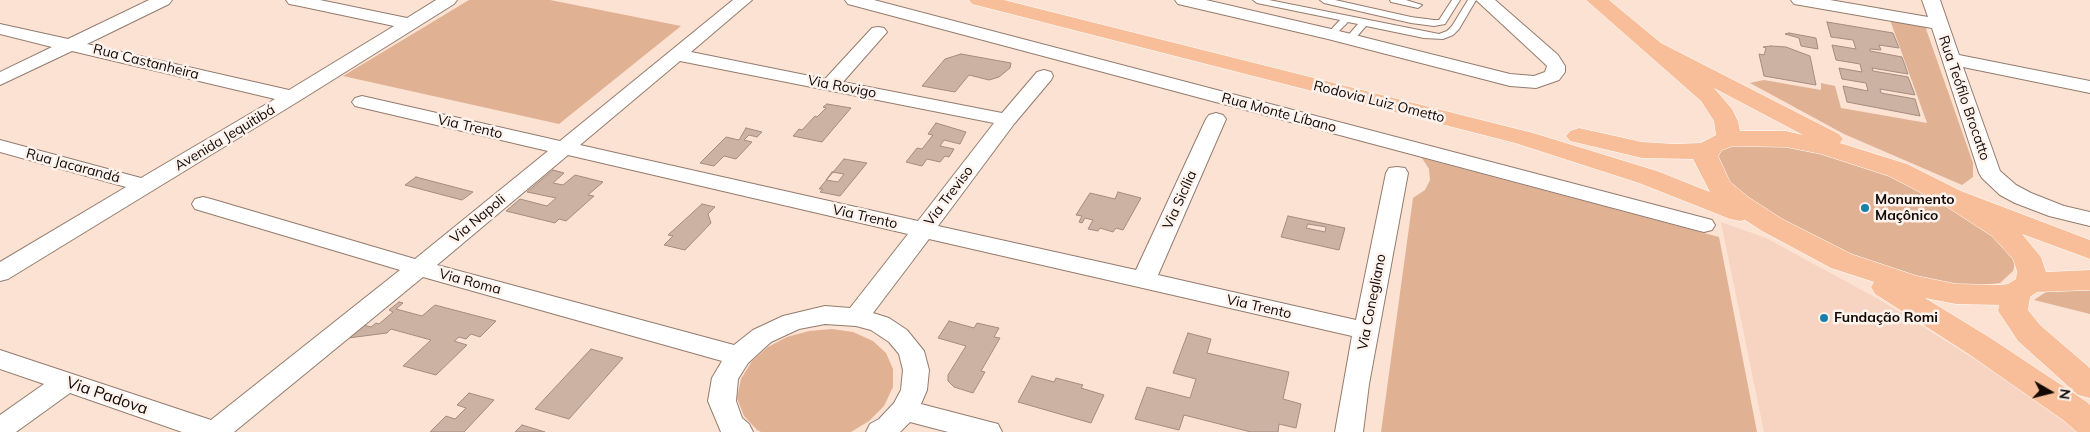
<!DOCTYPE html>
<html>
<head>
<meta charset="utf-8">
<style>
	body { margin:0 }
	#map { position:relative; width:2090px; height:432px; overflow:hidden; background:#fce2d2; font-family:Mulish,sans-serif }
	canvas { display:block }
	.north { position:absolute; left:2025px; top:367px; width:50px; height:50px; -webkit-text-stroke:4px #fdf2ec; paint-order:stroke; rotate:98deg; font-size:14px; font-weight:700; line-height:20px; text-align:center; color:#120905 }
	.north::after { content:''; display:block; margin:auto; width:18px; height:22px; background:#120905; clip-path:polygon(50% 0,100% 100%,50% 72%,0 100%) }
</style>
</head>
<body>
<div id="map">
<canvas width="2090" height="432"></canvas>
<div class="north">N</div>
</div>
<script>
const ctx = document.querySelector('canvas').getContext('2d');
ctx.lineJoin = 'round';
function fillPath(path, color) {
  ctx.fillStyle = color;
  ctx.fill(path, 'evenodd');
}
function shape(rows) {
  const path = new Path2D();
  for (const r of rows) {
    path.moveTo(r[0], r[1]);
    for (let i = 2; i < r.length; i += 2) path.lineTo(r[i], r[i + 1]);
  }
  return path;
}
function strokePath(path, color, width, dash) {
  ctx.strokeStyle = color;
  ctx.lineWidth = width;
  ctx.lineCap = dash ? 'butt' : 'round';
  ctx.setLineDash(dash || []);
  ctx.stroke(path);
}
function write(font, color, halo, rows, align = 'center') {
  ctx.font = font + ' Mulish,sans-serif';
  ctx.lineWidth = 5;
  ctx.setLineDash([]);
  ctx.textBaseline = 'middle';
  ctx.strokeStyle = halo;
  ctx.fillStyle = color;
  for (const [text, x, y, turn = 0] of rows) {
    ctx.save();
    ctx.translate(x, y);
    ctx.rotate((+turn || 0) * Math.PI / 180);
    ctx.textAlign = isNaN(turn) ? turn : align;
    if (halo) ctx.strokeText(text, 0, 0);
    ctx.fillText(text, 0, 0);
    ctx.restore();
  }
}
fillPath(shape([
	[1721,222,1766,238,1880,300,2013,383,2079,432,1764,432]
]), '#f6d4c1');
fillPath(shape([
	[469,0,550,0,681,26,559,124,343,76],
	[1890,20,1925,26,1973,163,1973,177,1962,185,1844,134,1750,83,1764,80,1821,90,1821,83,1835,86,1841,108,1927,123],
	[1762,140,1868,163,1972,215,2012,254,2015,263,2013,271,2000,283,1969,287,1894,272,1809,237,1731,187,1715,157,1720,149,1728,145],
	[1422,158,1719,237,1757,432,1381,432,1413,198,1425,190,1430,180,1429,169],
	[2090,285,2090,314,2034,300,2052,288],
	[832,329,853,332,873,341,886,353,893,369,893,387,884,406,869,421,851,432,761,432,757,430,744,416,737,398,741,379,752,361,768,347,787,337,809,331]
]), '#e1b194');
const building = shape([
	[1827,22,1893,33,1899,48,1879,45,1881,50,1870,49,1870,51,1902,57,1908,74,1872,68,1873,71,1908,77,1915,95,1880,89,1881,93,1915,99,1920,116,1847,102,1843,86,1868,91,1866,83,1842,79,1839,68,1862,72,1860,64,1836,60,1832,45,1856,49,1853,40,1831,37,1827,22],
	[1789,33,1816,38,1818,49,1801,46,1799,38,1785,34,1789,33],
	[1771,46,1786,47,1810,56,1816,85,1764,76,1759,54,1764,55,1766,48,1763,47,1771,46],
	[961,54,1011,63,1010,68,999,77,989,80,969,75,955,92,922,86,945,59,961,54],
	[827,104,851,108,822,142,793,136,799,129,802,130,815,116,817,117,826,108,823,107,827,104],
	[936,123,966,132,960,144,944,140,940,146,954,149,949,157,945,156,940,162,927,159,922,166,906,162,917,148,922,149,933,135,928,134,936,123],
	[746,128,762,132,757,137,749,135,744,140,752,142,736,159,724,156,714,166,700,163,726,137,739,140,746,128],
	[844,159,867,163,840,196,820,192,823,189,819,189,844,159],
	[553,170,564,173,553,183,563,185,575,175,603,182,588,195,594,196,566,221,559,219,555,223,506,211,520,199,547,206,556,198,527,192,553,170],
	[832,172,844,174,838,182,826,180,832,172],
	[416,177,473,192,462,200,405,185,416,177],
	[1118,192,1141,198,1123,230,1116,228,1113,232,1100,228,1098,231,1088,229,1093,220,1085,218,1082,223,1079,222,1082,216,1076,215,1090,193,1115,199,1118,192],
	[702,204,715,207,708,214,711,223,685,250,664,245,673,236,668,235,702,204],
	[1288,216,1345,228,1339,250,1281,237,1288,216],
	[1308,224,1326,227,1325,232,1306,228,1308,224],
	[399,302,403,303,396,309,422,316,435,305,496,321,480,337,471,334,466,339,459,337,454,341,467,345,436,375,403,366,431,340,391,329,387,333,348,338,363,325,371,327,376,323,379,324,393,312,389,310,399,302],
	[949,321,974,328,977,323,999,328,994,337,1000,338,981,371,985,372,973,393,954,387,948,381,948,375,966,346,938,338,949,321],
	[1188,333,1211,339,1207,353,1289,372,1283,399,1301,404,1296,428,1279,424,1278,432,1251,432,1184,415,1179,430,1135,419,1147,387,1190,398,1196,379,1173,373,1188,333],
	[591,349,623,358,569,419,535,409,591,349],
	[1032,376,1054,382,1056,378,1083,385,1081,388,1104,395,1091,423,1018,402,1032,376],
	[469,393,494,400,464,432,430,432,446,416,455,419,466,408,457,405,469,393],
	[522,425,545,432,515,432,522,425]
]);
fillPath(building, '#cbb2a3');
strokePath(building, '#a48c7e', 1);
const service = shape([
	[1253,0,1269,0,1439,34,1447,31,1452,26,1468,0,1476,0,1459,29,1453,35,1443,39,1424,38,1366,26,1353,41,1350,42,1345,39,1358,24,1348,22,1334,36,1331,37,1327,34,1340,20,1257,3,1253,0],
	[1320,0,1335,0,1411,17,1434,20,1439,20,1452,0,1460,0,1445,24,1434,26,1411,23,1324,3,1320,0],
	[1390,0,1406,0,1422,5,1418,8,1391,2,1390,0]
]);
const minor = shape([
	[149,0,172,0,169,4,87,44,289,90,394,26,295,5,289,4,286,0,320,0,407,18,436,0,457,0,454,4,299,101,8,279,0,281,0,262,126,187,0,152,0,140,141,178,275,99,72,51,0,85,0,72,52,47,0,34,0,24,68,39,149,0],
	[733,0,752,0,691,52,825,79,872,28,878,27,884,28,887,32,843,82,1002,113,1037,72,1044,70,1051,72,1053,76,1051,80,1014,124,938,226,1136,270,1206,119,1209,115,1216,113,1223,115,1226,119,1158,275,1356,320,1386,173,1389,168,1397,167,1405,168,1408,173,1369,384,1363,432,1335,432,1352,336,929,239,873,313,889,318,907,330,924,351,929,370,927,390,921,404,998,424,1002,432,948,432,910,422,900,432,866,432,870,424,879,419,894,403,901,390,903,370,899,354,889,342,871,330,856,326,825,324,799,329,771,342,748,363,738,379,736,401,742,418,749,424,753,432,721,432,708,401,712,378,722,361,423,277,234,432,182,432,70,393,16,432,0,432,0,415,44,384,0,369,0,350,211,420,400,270,195,209,192,204,195,199,203,197,211,199,415,259,548,151,355,106,352,102,355,98,362,96,560,141,733,0],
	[680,61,994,123,918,221,580,145,680,61],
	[568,155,908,234,850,308,825,306,783,316,753,330,734,345,437,265,568,155],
	[845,0,874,0,1712,220,1715,225,1712,230,1704,232,1696,230,848,4,845,0],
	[1175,0,1206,0,1331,29,1510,74,1534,76,1545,72,1547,66,1544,63,1476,0,1495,0,1558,55,1565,66,1565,72,1559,80,1536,88,1510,86,1328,39,1178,4,1175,0],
	[1791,0,1830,0,1928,17,1922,0,1940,0,1959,55,2090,81,2090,93,1963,67,2000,171,2016,185,2031,193,2064,206,2090,212,2090,226,2049,216,2015,203,2000,195,1982,178,1979,173,1932,28,1800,5,1794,4,1791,0]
]);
const primary = shape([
	[969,0,1004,0,1533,133,1657,171,1710,192,1693,159,1642,158,1570,141,1566,136,1570,131,1579,128,1642,142,1675,144,1701,143,1716,135,1714,121,1701,101,1586,0,1609,0,1661,43,1839,134,1843,139,1840,143,1907,164,1961,191,2090,240,2090,259,2022,234,2041,257,2046,272,2090,270,2090,290,2037,292,2030,297,2028,310,2040,325,2090,368,2090,398,2078,395,2018,341,1998,311,1999,305,1956,304,1925,298,1989,337,2087,402,2090,405,2090,432,2077,432,2063,420,1967,353,1875,294,1871,287,1874,282,1831,268,1762,231,1745,220,1740,221,1730,219,1639,183,1515,143,972,4,969,0],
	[1714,88,1803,135,1786,131,1740,131,1738,121,1732,109,1714,88],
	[1733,146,1786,147,1821,154,1889,176,1941,203,1992,236,2013,259,2017,271,2016,279,2008,284,2000,285,1956,284,1917,276,1851,254,1782,219,1748,197,1730,182,1718,156,1722,150,1733,146]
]);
strokePath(service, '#937c6e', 2);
strokePath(minor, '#937c6e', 2);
strokePath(primary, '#fff', 1);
fillPath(service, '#fff');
fillPath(minor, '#fff');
fillPath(primary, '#f7be99');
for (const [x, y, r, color] of [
	[1865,208,5,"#1980aa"],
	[1824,318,5,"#1980aa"]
]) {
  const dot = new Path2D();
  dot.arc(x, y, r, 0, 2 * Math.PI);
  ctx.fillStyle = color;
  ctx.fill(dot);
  strokePath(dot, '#fdf2ec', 2);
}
write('14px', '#120905', '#fdf2ec', [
	["Rua Castanheira",146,62,14],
	["Via Rovigo",842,87,11],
	["Rua Teófilo Brocatto",1964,98,71],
	["Rodovia Luiz Ometto",1379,102,14],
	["Rua Monte Líbano",1279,113,15],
	["Via Trento",470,127,13],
	["Avenida Jequitibá",225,138,-31],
	["Rua Jacarandá",73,166,15],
	["Via Treviso",949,196,-53],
	["Via Sicília",1180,200,-66],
	["Via Trento",865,217,13],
	["Via Napoli",478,219,-40],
	["Via Roma",470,282,15],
	["Via Conegliano",1372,302,-79],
	["Via Trento",1259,307,13]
]);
write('bold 14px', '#120905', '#fdf2ec', [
	["Monumento",1875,200],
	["Maçônico",1875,216],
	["Fundação Romi",1834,318]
], 'left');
write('16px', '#120905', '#fdf2ec', [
	["Via Padova",107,396,19]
]);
</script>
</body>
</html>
